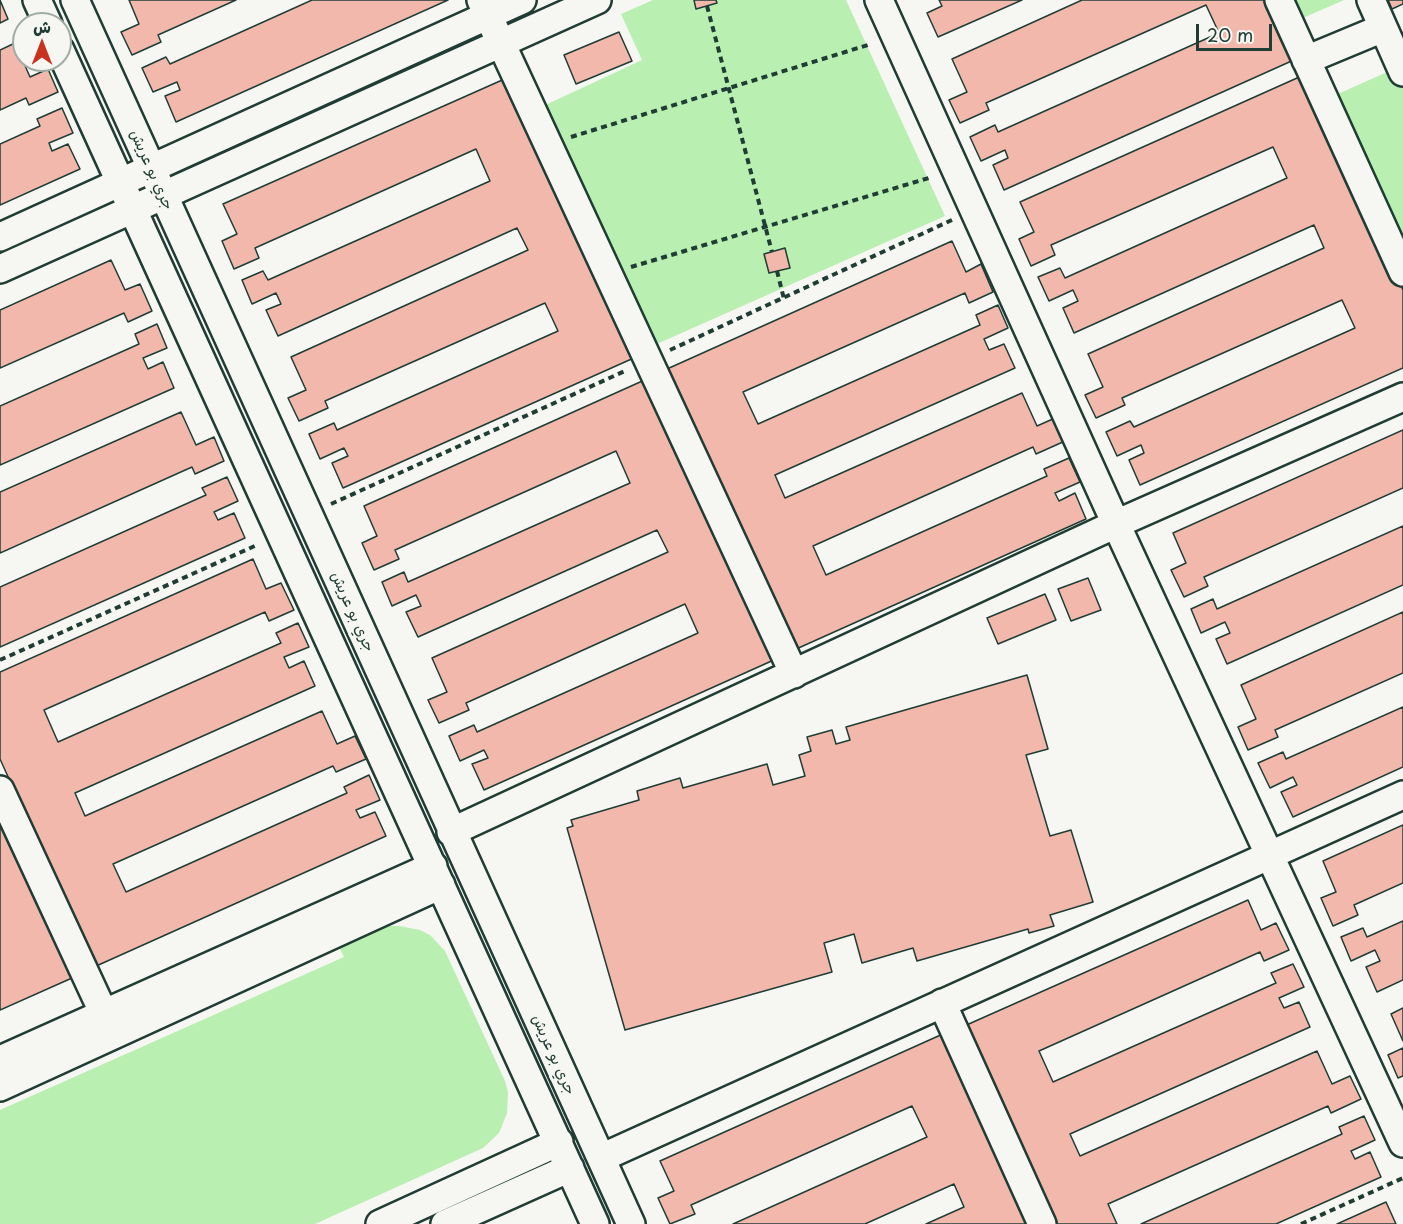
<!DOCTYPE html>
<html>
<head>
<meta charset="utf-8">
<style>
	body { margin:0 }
	#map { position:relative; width:1403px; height:1224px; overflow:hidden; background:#f6f6f2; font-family:"Playpen Sans","Playpen Sans Arabic",sans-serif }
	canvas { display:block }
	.north { position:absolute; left:12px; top:12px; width:60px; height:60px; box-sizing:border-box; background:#f6f6f2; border:2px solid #a0aca6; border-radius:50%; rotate:0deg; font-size:16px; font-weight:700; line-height:24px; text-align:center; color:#1f3d34 }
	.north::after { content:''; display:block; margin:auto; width:21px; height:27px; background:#c8321e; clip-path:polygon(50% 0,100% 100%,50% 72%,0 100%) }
	.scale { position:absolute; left:1196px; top:24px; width:76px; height:27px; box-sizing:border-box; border:3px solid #1f3d34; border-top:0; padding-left:8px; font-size:18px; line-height:21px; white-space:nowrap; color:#1f3d34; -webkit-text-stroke:4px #f6f6f2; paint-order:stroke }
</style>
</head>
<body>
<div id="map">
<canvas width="1403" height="1224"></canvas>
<div class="north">ش</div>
<div class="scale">20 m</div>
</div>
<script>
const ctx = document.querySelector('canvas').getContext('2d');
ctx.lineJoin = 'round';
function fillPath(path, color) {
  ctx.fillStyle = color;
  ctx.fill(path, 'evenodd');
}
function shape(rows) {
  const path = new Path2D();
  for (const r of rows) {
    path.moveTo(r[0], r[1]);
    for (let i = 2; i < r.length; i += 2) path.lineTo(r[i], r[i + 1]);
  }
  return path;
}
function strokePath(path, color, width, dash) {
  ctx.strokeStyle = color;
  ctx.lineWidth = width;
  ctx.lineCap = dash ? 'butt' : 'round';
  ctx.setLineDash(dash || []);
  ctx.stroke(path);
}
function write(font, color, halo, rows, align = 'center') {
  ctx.font = font + ' "Playpen Sans","Playpen Sans Arabic",sans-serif';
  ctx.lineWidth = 6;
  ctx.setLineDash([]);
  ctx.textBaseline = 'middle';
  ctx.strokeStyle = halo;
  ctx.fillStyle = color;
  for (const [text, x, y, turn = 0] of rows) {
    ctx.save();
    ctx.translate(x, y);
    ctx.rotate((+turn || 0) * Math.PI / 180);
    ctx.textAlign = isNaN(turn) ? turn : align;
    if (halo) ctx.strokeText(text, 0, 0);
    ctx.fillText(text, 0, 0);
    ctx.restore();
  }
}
fillPath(shape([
	[653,0,846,0,945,216,650,347,539,108,642,60,621,14],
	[1286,0,1344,0,1296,21],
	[1394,69,1403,88,1403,253,1331,97],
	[388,926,399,926,420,930,430,935,445,951,505,1081,508,1092,507,1113,499,1133,483,1148,315,1224,0,1224,0,1110,344,957,339,947]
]), '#b9efb1');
const building = shape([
	[0,0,8,19,0,23,0,0],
	[129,0,236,0,158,35,161,42,132,55,121,32,139,24,129,0],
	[312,0,448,0,176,122,165,96,180,90,177,82,153,92,142,68,166,57,170,64,312,0],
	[694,0,716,0,717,3,696,9,694,0],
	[939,0,1022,0,938,37,927,13,942,6,939,0],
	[1082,0,1269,0,1296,59,1004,190,993,165,1008,158,1005,150,981,161,970,137,995,125,998,132,1219,33,1206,5,986,103,989,110,960,123,949,100,967,92,952,59,1082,0],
	[1388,0,1403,0,1403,4,1392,9,1388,0],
	[619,32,632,61,576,84,564,55,619,32],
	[15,43,30,77,48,69,58,92,29,105,26,98,0,110,0,50,15,43],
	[1306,74,1403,290,1403,368,1140,485,1129,460,1144,453,1141,445,1117,456,1106,432,1130,421,1134,427,1355,328,1342,300,1122,398,1125,405,1096,418,1085,395,1103,387,1088,354,1324,248,1314,225,1074,333,1063,308,1078,301,1073,290,1049,301,1038,277,1060,268,1065,278,1287,178,1273,147,1051,245,1055,255,1031,266,1019,239,1034,232,1020,202,1306,74],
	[509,77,636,357,343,488,332,463,348,456,344,448,320,459,309,434,334,423,337,430,558,331,545,303,325,401,328,408,299,421,288,398,306,390,291,357,528,250,517,228,278,336,266,310,281,304,276,293,252,304,242,280,263,271,268,280,490,181,476,149,255,248,259,258,234,269,222,241,237,234,223,204,509,77],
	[62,108,73,133,49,143,52,151,68,144,80,169,0,205,0,144,40,126,37,119,62,108],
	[952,241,966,272,981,264,993,292,969,303,965,293,743,392,758,424,980,325,976,315,998,305,1008,328,984,339,989,350,1004,344,1015,368,775,475,785,498,1022,393,1037,426,1055,418,1065,441,1036,454,1033,447,813,546,826,575,1047,476,1044,469,1069,458,1080,482,1055,493,1059,501,1075,493,1086,519,794,650,667,369,952,241],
	[785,248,790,268,769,273,764,254,785,248],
	[111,260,125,290,140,284,152,311,128,322,124,313,0,368,0,310,111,260],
	[157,324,167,348,143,358,148,369,163,362,174,388,0,465,0,406,139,344,135,334,157,324],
	[649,378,776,659,484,790,472,764,488,758,484,750,460,761,449,736,474,725,477,732,698,633,685,604,466,703,469,710,439,723,428,700,447,692,432,658,668,552,657,530,418,637,406,612,421,606,416,595,392,606,382,582,404,572,408,582,630,483,616,451,395,550,399,559,374,570,362,543,377,536,364,506,649,378],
	[181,412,196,445,214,437,224,461,195,474,192,467,0,553,0,492,181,412],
	[1403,430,1403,488,1204,577,1208,586,1184,597,1171,570,1186,563,1173,533,1403,430],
	[227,477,238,501,214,512,218,520,234,513,245,538,0,647,0,587,206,495,202,488,227,477],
	[1403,526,1403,585,1227,664,1216,639,1230,633,1225,622,1201,633,1191,609,1213,599,1217,609,1403,526],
	[253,559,266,589,281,583,294,610,269,621,265,612,44,710,58,742,281,643,276,633,298,623,309,647,284,657,289,668,304,661,315,686,75,793,85,816,322,711,337,744,355,736,366,759,336,772,333,766,113,864,126,892,347,793,344,787,369,775,380,800,356,810,360,818,375,812,386,836,94,967,0,759,0,672,253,559],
	[1088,578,1101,610,1071,621,1058,589,1088,578],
	[1045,594,1056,620,998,644,987,618,1045,594],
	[1403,612,1403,673,1275,730,1278,737,1248,750,1238,727,1256,719,1241,685,1403,612],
	[1027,675,1048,749,1026,755,1050,836,1071,830,1093,902,1050,915,1054,926,1029,933,1028,929,917,961,913,948,862,963,854,934,824,943,832,972,625,1030,567,828,573,826,571,820,639,800,637,791,680,778,683,788,767,764,773,785,805,776,799,755,811,751,807,737,832,730,836,744,850,740,846,727,1027,675],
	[1403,707,1403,767,1293,817,1281,792,1297,785,1293,777,1270,788,1258,763,1283,752,1286,759,1403,707],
	[0,819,72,978,0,1010,0,819],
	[1403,825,1403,883,1354,905,1358,915,1333,926,1321,898,1336,892,1323,861,1403,825],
	[1248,900,1261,930,1276,923,1289,950,1264,961,1260,952,1039,1051,1053,1082,1276,983,1271,973,1293,964,1304,987,1279,998,1284,1008,1299,1002,1310,1027,1070,1134,1080,1156,1317,1051,1332,1084,1350,1076,1361,1099,1331,1113,1328,1106,1108,1204,1117,1224,1051,1224,962,1027,1248,900],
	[1403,921,1403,980,1377,992,1366,967,1380,961,1375,950,1351,961,1341,937,1363,928,1367,937,1403,921],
	[1403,1008,1403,1041,1391,1014,1403,1008],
	[945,1033,1032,1224,926,1224,964,1207,954,1184,865,1224,733,1224,927,1137,912,1106,691,1205,695,1214,670,1224,658,1198,674,1191,660,1161,945,1033],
	[1403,1048,1403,1076,1398,1078,1388,1055,1403,1048],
	[1364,1116,1375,1140,1351,1151,1355,1159,1370,1152,1381,1177,1276,1224,1141,1224,1342,1134,1339,1127,1364,1116],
	[1386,1202,1396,1224,1337,1224,1386,1202]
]);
fillPath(building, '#f2b8ac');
strokePath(building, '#1f3d34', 1.5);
const minor = shape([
	[37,0,48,24],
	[75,0,631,1224],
	[481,0,794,674],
	[879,0,1116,524,1403,1143],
	[1279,0,1403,272],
	[1371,0,1403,72],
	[60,50,595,1224],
	[1306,60,1383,28],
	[0,237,522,0],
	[0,269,597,0],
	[0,790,104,1014],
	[451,832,1116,524,1403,397],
	[942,1003,1042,1224],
	[0,1060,433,866],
	[0,1087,441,885],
	[601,1158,1403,795],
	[380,1224,559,1142],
	[445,1224,570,1168]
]);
strokePath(minor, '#1f3d34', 32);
strokePath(shape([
	[707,6,772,252],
	[571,137,871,44],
	[631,267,932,177],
	[777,271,784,299],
	[670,350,952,220],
	[331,504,625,371],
	[0,660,257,545],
	[1301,1224,1403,1178]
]), '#1f3d34', 4, [6, 4.5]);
strokePath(minor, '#f6f6f2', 27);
write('15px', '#1f3d34', '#f6f6f2', [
	["جري بو عريش",151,170,66],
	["جري بو عريش",352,612,66],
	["جري بو عريش",553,1055,66]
]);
</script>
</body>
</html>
